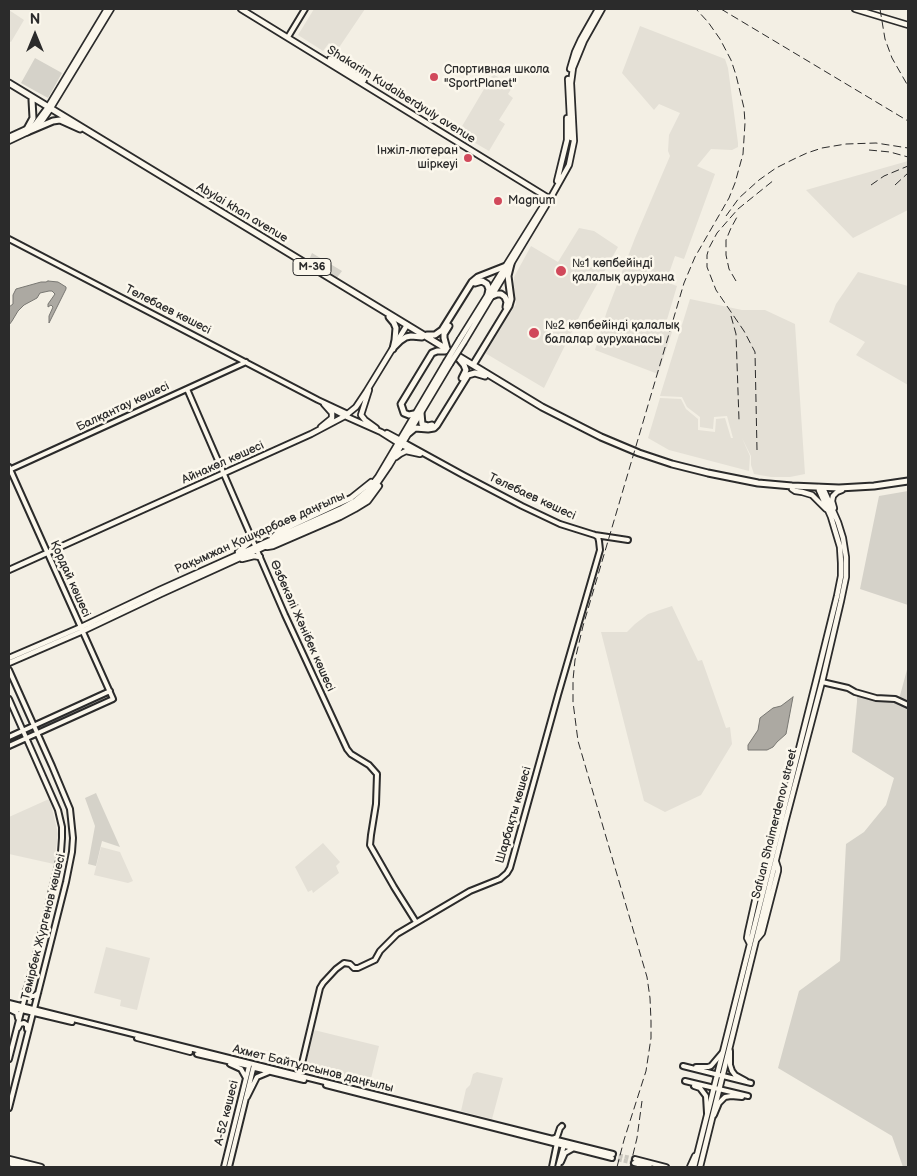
<!DOCTYPE html>
<html>
<head>
<meta charset="utf-8">
<style>
	body { margin:0 }
	#map { position:relative; width:917px; height:1176px; overflow:hidden; background:#f3efe4; font-family:"Balsamiq Sans",sans-serif }
	canvas { display:block }
	.frame { position:absolute; inset:0; border:10px solid #2b2b2b; pointer-events:none }
	.north { position:absolute; left:10px; top:10px; width:50px; height:50px; -webkit-text-stroke:4px #fbf7ec; paint-order:stroke; rotate:0deg; font-size:14px; font-weight:700; line-height:20px; text-align:center; color:#2b2b2b }
	.north::after { content:''; display:block; margin:auto; width:18px; height:22px; background:#2b2b2b; clip-path:polygon(50% 0,100% 100%,50% 72%,0 100%) }
</style>
</head>
<body>
<div id="map">
<canvas width="917" height="1176"></canvas>
<div class="frame"></div>
<div class="north">N</div>
</div>
<script>
const ctx = document.querySelector('canvas').getContext('2d');
ctx.lineJoin = 'round';
function fillPath(path, color) {
  ctx.fillStyle = color;
  ctx.fill(path, 'evenodd');
}
function shape(rows) {
  const path = new Path2D();
  for (const r of rows) {
    path.moveTo(r[0], r[1]);
    for (let i = 2; i < r.length; i += 2) path.lineTo(r[i], r[i + 1]);
  }
  return path;
}
function strokePath(path, color, width, dash) {
  ctx.strokeStyle = color;
  ctx.lineWidth = width;
  ctx.lineCap = dash ? 'butt' : 'round';
  ctx.setLineDash(dash || []);
  ctx.stroke(path);
}
function write(font, color, halo, rows, align = 'center') {
  ctx.font = font + ' "Balsamiq Sans",sans-serif';
  ctx.lineWidth = 5;
  ctx.setLineDash([]);
  ctx.textBaseline = 'middle';
  ctx.strokeStyle = halo;
  ctx.fillStyle = color;
  for (const [text, x, y, turn = 0] of rows) {
    ctx.save();
    ctx.translate(x, y);
    ctx.rotate((+turn || 0) * Math.PI / 180);
    ctx.textAlign = isNaN(turn) ? turn : align;
    if (halo) ctx.strokeText(text, 0, 0);
    ctx.fillText(text, 0, 0);
    ctx.restore();
  }
}
fillPath(shape([
	[314,9,365,9,338,49,329,43,323,51,298,35],
	[9,10,24,20,11,42,9,41],
	[640,26,725,59,728,68,738,143,738,147,732,150,711,149,697,166,715,174,684,259,675,256,666,282,677,286,666,323,674,326,658,374,595,350,607,311,635,238,670,156,668,151,669,135,680,113,659,104,654,110,622,73],
	[493,74,513,86,508,94,513,98,499,120,505,124,489,151,458,133],
	[908,161,908,210,853,238,806,190],
	[579,228,594,231,618,247,581,313,544,388,485,353,516,304,514,287,514,277,531,246,558,262],
	[858,272,908,286,908,385,856,355,865,342,829,322,836,304],
	[690,299,742,310,765,310,795,324,805,474,790,477,771,477,754,474,751,465,751,456,742,438,750,456,749,471,669,450,648,438,660,398,681,399,686,409,698,419,698,430,715,432,716,419,725,418,731,438,733,438,727,416,714,417,713,429,700,427,700,417,687,407,682,397,660,396],
	[672,606,698,661,702,660,726,728,730,727,732,744,701,795,665,812,644,801,601,632,627,632,635,624,648,614],
	[49,799,52,808,58,834,54,864,9,854,9,817],
	[323,843,340,862,336,866,339,873,313,893,312,890,308,892,295,867],
	[101,847,120,852,133,881,128,883,94,875],
	[106,947,150,958,137,1010,120,1006,121,1000,94,993],
	[314,1030,379,1046,369,1087,304,1071],
	[477,1072,503,1078,492,1119,461,1111,466,1089,470,1085,473,1074]
]), '#e4e0d6');
fillPath(shape([
	[35,58,62,73,48,98,21,83],
	[312,253,342,271,336,279,308,262],
	[908,491,908,605,860,589,879,496],
	[908,666,908,1167,903,1167,892,1136,778,1068,799,991,840,961,846,844,864,832,886,805,894,778,852,752,857,702,857,693,898,703],
	[96,793,120,847,102,841,96,866,88,864,95,826,85,798]
]), '#d5d2c9');
const water = shape([
	[48,281,58,282,66,287,66,289,49,323,49,316,53,307,51,305,48,307,48,304,55,294,52,291,49,291,40,293,37,298,24,305,18,311,12,321,9,325,9,307,13,304,13,295,16,289,41,282,46,282,48,281],
	[793,697,786,734,777,742,773,747,767,750,748,750,748,745,758,730,760,718,773,708,781,706,793,697]
]);
fillPath(water, '#aca9a2');
strokePath(water, '#787772', 1);
strokePath(shape([
	[613,1154,635,1159],
	[612,1158,634,1163]
]), '#cbc8bf', 4, [4, 2]);
const tertiary = shape([
	[288,37,305,9],
	[9,239,318,400,348,414],
	[187,389,285,615,347,749,351,754,369,765,377,774,376,804,371,835,370,845,394,887,416,922],
	[328,407,345,416],
	[403,442,463,475,522,506,560,524,595,535,628,540],
	[401,445,416,452],
	[9,467,113,699,9,746],
	[9,470,246,362],
	[9,670,52,766,70,809,73,838,72,852,66,882,9,1108],
	[822,682,848,688,855,692,876,698,895,699,908,705],
	[9,699,58,810,62,827,62,838,61,852,46,915,9,1059],
	[9,737,110,691],
	[26,990,31,996,34,996,38,993],
	[9,1003,613,1154],
	[9,1007,72,1022],
	[9,1009,17,1013,18,1018],
	[18,1028,20,1024,24,1023,27,1025,27,1029],
	[137,1038,190,1052],
	[730,1051,730,1065,732,1071,735,1075,746,1081],
	[197,1054,249,1066],
	[230,1064,241,1069,246,1078],
	[683,1066,751,1083],
	[696,1067,708,1067,711,1066,722,1053],
	[255,1068,304,1080],
	[299,1076,320,988,323,983,336,969,344,963,350,964,354,968,358,968,375,960,380,951,397,934,470,891,500,879,507,873,510,868,558,695,600,550,599,541,598,537,595,535],
	[685,1081,748,1096],
	[326,1085,612,1158],
	[694,1086,700,1088,706,1096,707,1113],
	[247,1097,257,1077,269,1072],
	[714,1115,719,1103,725,1097,731,1096,742,1097],
	[552,1139,557,1137,560,1128,562,1126],
	[635,1159,666,1167],
	[561,1162,565,1153,572,1149],
	[634,1163,650,1167],
	[224,1167,249,1066],
	[229,1167,254,1065],
	[552,1167,557,1143],
	[558,1167,564,1145]
]);
const secondary = shape([
	[241,9,550,199],
	[855,9,908,25],
	[330,59,364,80],
	[570,69,575,52,581,39,598,9],
	[568,79,571,138],
	[35,128,40,124,49,111,111,9],
	[9,137,33,126,36,123,48,107,107,9],
	[9,141,28,132],
	[557,181,567,140,567,118],
	[460,339,545,203],
	[464,342,550,199,569,165,574,141,571,83,573,68,584,41,602,9],
	[369,390,361,415,365,420,376,428],
	[345,416,381,432,400,444],
	[321,427,332,418,332,413,324,404],
	[387,433,402,441],
	[396,457,400,454,406,451,420,454],
	[792,489,795,491,802,492,812,495,826,509],
	[834,508,832,501,833,496,837,492,842,490],
	[272,538,278,532,351,498,371,482],
	[267,547,273,546,340,517,355,509,368,501,379,486],
	[238,552,250,542,251,535],
	[242,559,254,556,260,557],
	[9,570,311,434,345,416,356,407,366,392,407,325],
	[9,658,81,627,159,590,342,508,355,501,367,491,378,477,446,362],
	[9,663,83,631,161,594,354,506,366,497,376,485,389,466,450,364],
	[757,939,762,933,778,871,778,868,776,862],
	[750,944,747,938,748,932,757,892,760,881,767,876],
	[9,1159,41,1167],
	[9,1163,26,1167],
	[690,1167,695,1156],
	[694,1167,816,681,837,596,841,576,841,563,840,547,831,517,819,490,819,487],
	[700,1167,785,823,822,682,841,601,846,577,846,557,843,538,838,522,823,488]
]);
const primary = shape([
	[9,83,542,407,601,437,639,453,672,464,708,473,758,483,792,486,839,488,874,486,908,481],
	[27,129,33,118,32,100],
	[27,132,53,121,60,120,80,129],
	[475,283,482,281,487,284,489,289,488,294],
	[492,296,497,294,501,294,505,297,507,302,506,307],
	[389,317,394,323,396,328,395,340,393,349],
	[427,335,435,335,442,330,472,282,478,277,506,266],
	[394,347,400,341,406,337,411,336,422,337],
	[447,349,444,338,444,334,449,326],
	[459,359,464,365,466,370,462,378],
	[473,365,509,306,511,299,508,276,511,264],
	[421,413,422,424,428,426,432,425],
	[414,414,409,415,404,413,401,404,432,353,437,351,445,351],
	[409,433,415,428,428,429,434,428,437,425,468,375,475,373,485,376]
]);
strokePath(tertiary, '#2b2b2b', 8);
strokePath(secondary, '#2b2b2b', 8);
strokePath(primary, '#2b2b2b', 9);
strokePath(tertiary, '#fbf7ec', 4);
strokePath(secondary, '#fbf7ec', 4.5);
strokePath(primary, '#fbf7ec', 5);
strokePath(shape([
	[721,9,908,121],
	[880,9,885,39,892,58,908,86],
	[869,150,890,152,908,157],
	[871,185,884,176,908,166],
	[895,185,908,173],
	[726,216,739,198,759,180,776,168,794,159,807,153,822,148,846,144,876,143,908,148],
	[736,281,729,269,726,255,726,240,731,228,737,217],
	[731,316,736,334,739,420],
	[757,450,755,352,744,331,716,290,707,267,707,255,709,248,717,233,738,209,774,180],
	[617,1167,624,1140,646,1071,651,1038,651,1021,650,998,647,977,642,960,578,741,573,702,573,680,575,660,583,626,684,283,695,257,729,198,735,183,743,154,745,123,744,108,736,75,731,60,720,39,708,22,696,9],
	[630,1167,637,1138,642,1101]
]), '#2b2b2b', 1, [8, 4]);
const secondaryBridge = shape([
	[446,362,460,339],
	[450,364,464,342]
]);
strokePath(secondaryBridge, '#2b2b2b', 8, []);
strokePath(secondaryBridge, '#fbf7ec', 4.5);
for (const [x, y, r, color] of [
	[434,77,5,"#d1495b"],
	[468,158,5,"#d1495b"],
	[498,201,5,"#d1495b"],
	[561,271,6,"#d1495b"],
	[534,333,6,"#d1495b"]
]) {
  const dot = new Path2D();
  dot.arc(x, y, r, 0, 2 * Math.PI);
  ctx.fillStyle = color;
  ctx.fill(dot);
  strokePath(dot, '#fbf7ec', 2);
}
for (const [x, y, w] of [
	[312,267,38]
]) {
  const box = new Path2D();
  box.roundRect(x - w / 2, y - 8.5, w, 17, 4);
  ctx.fillStyle = '#fbf7ec';
  ctx.fill(box);
  strokePath(box, '#2b2b2b', 1);
}
write('bold 11px', '#2b2b2b', null, [
	["M-36",312,267]
]);
write('12px', '#2b2b2b', '#fbf7ec', [
	["Спортивная школа",444,70],
	["\"SportPlanet\"",444,84],
	["Інжіл-лютеран",458,151,"right"],
	["шіркеуі",458,165,"right"],
	["Magnum",508,201],
	["№1 көпбейінді",572,264],
	["қалалық аурухана",572,278],
	["№2 көпбейінді қалалық",545,326],
	["балалар ауруханасы",545,340]
], 'left');
write('12px', '#2b2b2b', '#fbf7ec', [
	["Shakarim Kudaiberdyuly avenue",401,95,32],
	["Abylai khan avenue",242,213,31],
	["Төлебаев көшесі",168,310,27],
	["Балқантау көшесі",123,407,-25],
	["Айнакөл көшесі",223,463,-24],
	["Төлебаев көшесі",532,497,25],
	["Рақымжан Қошқарбаев даңғылы",260,533,-24],
	["Қордай көшесі",70,579,66],
	["Өзбекәлі Жәнібек көшесі",302,626,66],
	["Шарбақты көшесі",514,815,-74],
	["Safuan Shaimerdenov street",775,824,-76],
	["Темірбек Жүргенов көшесі",44,927,-76],
	["Ахмет Байтұрсынов даңғылы",313,1069,14],
	["А-52 көшесі",227,1113,-76]
]);
</script>
</body>
</html>
